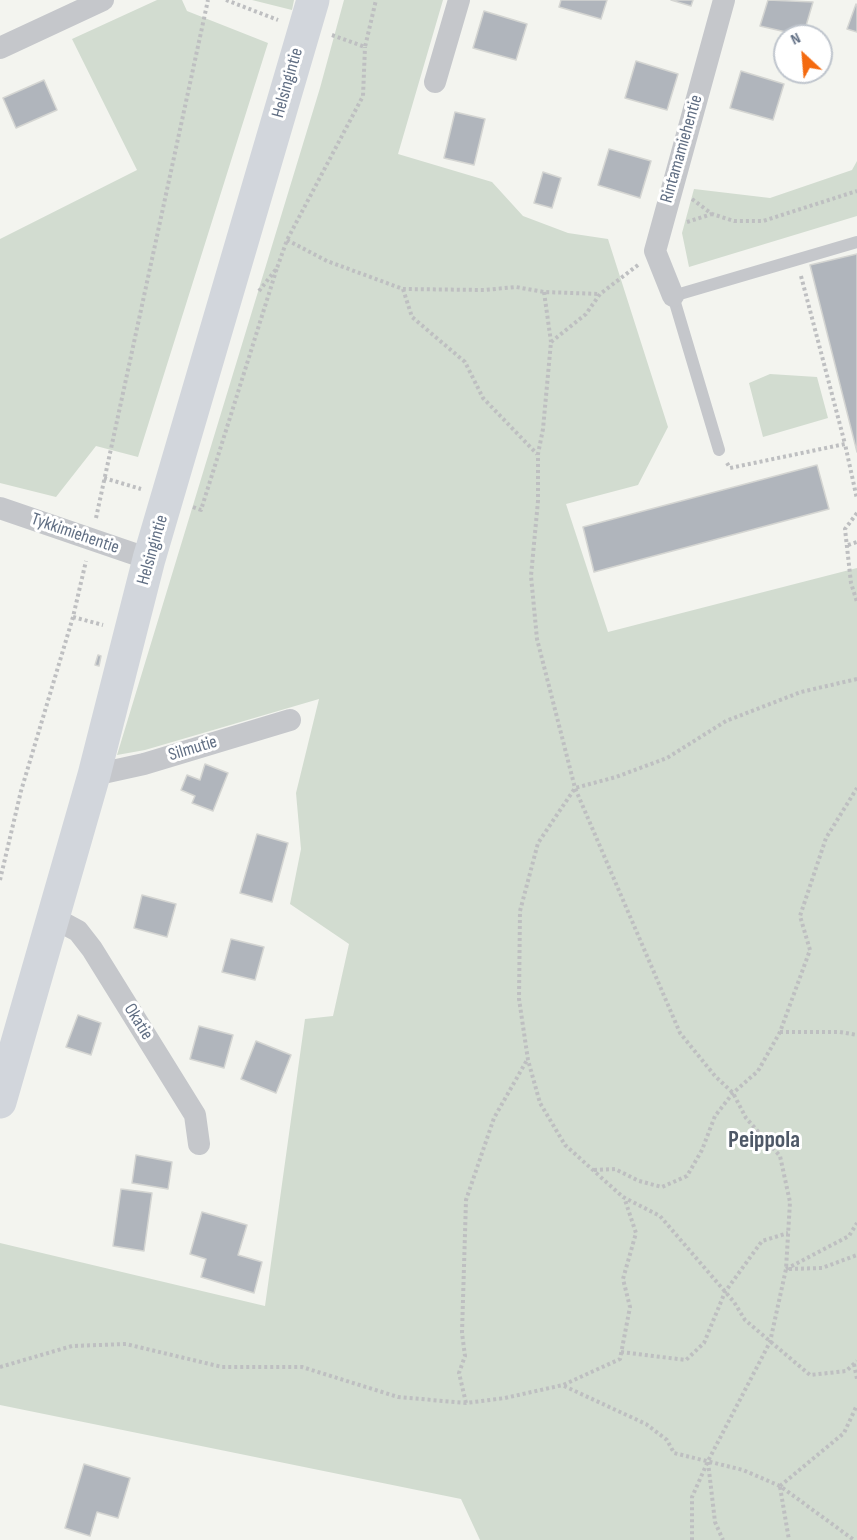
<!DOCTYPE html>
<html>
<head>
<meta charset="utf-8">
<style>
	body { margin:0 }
	#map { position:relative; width:857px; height:1540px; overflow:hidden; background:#f3f4ef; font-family:"Sofia Sans Condensed",sans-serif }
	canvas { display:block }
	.north { position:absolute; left:773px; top:24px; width:60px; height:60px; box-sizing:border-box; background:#fff; border:2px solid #bfc5cd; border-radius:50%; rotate:334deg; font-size:16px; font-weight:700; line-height:24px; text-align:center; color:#606e83 }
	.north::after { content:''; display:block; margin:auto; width:21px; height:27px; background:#f46a0f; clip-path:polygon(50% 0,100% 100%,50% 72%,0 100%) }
</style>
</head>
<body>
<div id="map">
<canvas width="857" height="1540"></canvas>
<div class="north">N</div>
</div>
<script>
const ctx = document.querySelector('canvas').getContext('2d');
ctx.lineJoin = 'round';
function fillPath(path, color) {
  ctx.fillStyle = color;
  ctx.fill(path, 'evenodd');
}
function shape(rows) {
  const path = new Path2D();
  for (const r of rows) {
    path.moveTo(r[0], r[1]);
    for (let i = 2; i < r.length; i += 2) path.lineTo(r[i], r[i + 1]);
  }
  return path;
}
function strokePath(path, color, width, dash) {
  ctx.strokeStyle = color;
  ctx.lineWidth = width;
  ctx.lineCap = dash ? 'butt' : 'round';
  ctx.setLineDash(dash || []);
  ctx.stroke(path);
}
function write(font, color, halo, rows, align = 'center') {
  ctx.font = font + ' "Sofia Sans Condensed",sans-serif';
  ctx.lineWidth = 6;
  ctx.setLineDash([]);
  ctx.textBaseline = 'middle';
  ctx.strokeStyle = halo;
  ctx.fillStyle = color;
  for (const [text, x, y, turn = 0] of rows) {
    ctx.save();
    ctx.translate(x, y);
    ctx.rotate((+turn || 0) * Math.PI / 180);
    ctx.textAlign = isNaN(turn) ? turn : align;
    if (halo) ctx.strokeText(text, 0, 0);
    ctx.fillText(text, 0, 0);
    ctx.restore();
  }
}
fillPath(shape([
	[157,0,182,0,187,11,268,43,138,457,96,446,56,497,0,483,0,239,137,170,72,39],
	[252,0,294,0,292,10],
	[344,0,443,0,398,154,492,182,523,216,568,233,608,239,668,427,638,485,566,504,608,632,857,568,857,1540,480,1540,461,1499,0,1405,0,1243,265,1306,305,1019,333,1016,349,944,290,904,301,849,296,793,319,699,145,750,117,755,320,88],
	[857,161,857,216,689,267,682,233,694,189,770,198,852,170],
	[770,374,817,377,828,418,763,437,749,383]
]), '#d2dcd0');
const building = shape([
	[561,0,607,0,601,19,559,7,561,0],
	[671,0,693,0,691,6,671,0],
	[768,0,813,2,803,36,760,26,768,0],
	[856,4,857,5,857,32,847,29,856,4],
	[484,11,527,24,516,60,473,48,484,11],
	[636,61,678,74,667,110,625,98,636,61],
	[741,71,784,84,773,120,730,108,741,71],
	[44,80,57,110,16,128,3,98,44,80],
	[455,112,485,119,474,165,444,158,455,112],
	[609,149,651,161,640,198,598,185,609,149],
	[543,172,561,178,552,208,534,203,543,172],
	[857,254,857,452,810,265,857,254],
	[817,465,829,509,594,572,583,527,817,465],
	[98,655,101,656,99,666,95,665,98,655],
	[205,764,228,773,213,811,192,803,195,796,181,790,187,775,200,780,205,764],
	[257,834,288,843,272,902,240,893,257,834],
	[142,895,176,904,167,937,134,928,142,895],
	[231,939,264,947,255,980,222,972,231,939],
	[78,1015,101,1023,91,1055,66,1047,78,1015],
	[199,1026,233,1035,224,1068,190,1059,199,1026],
	[256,1041,291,1055,276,1093,241,1079,256,1041],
	[136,1155,172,1162,168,1189,132,1183,136,1155],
	[121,1189,152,1193,144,1251,113,1246,121,1189],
	[202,1212,247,1225,238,1255,262,1262,254,1293,201,1277,206,1259,190,1254,202,1212],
	[84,1464,130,1478,118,1518,97,1512,90,1536,65,1528,84,1464]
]);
fillPath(building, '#b0b5bc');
strokePath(building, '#d4d5d2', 1.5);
strokePath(shape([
	[226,0,278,20],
	[332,35,365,47,376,0],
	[692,199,712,214,734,221,763,221,857,191],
	[687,222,712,214],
	[287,240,327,261,403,289,484,290,516,287,544,292,600,294],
	[638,265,600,294,586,314,551,342,543,429,538,454,538,501,531,576,537,639,575,788,680,1033,715,1076,733,1093,746,1118,780,1156,790,1202,786,1269,770,1342,708,1461,692,1497,692,1540],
	[801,276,845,444],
	[403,289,412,317,465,362,483,398,537,454],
	[259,291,277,268,287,240,363,96,365,47],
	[544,292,551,342],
	[727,463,730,468,845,444,857,499],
	[104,478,141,489],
	[193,507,201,510,277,268],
	[857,513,845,529,851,583,857,602],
	[96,518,208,0],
	[848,545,857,542],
	[73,617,103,625],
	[857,679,801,692,726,721,667,758,616,777,575,788,538,843,520,911,519,999,528,1060,540,1103,565,1145,623,1197,660,1216,734,1302,745,1320,810,1375,846,1371,857,1361],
	[0,880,21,791,73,617,86,561],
	[780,1032,840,1032,857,1035],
	[594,1170,615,1169,639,1181,662,1187,687,1176,702,1150,715,1116,733,1093,758,1071,780,1032,810,950,800,916,826,838,857,788],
	[786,1269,849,1236,857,1223],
	[789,1269,822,1268,857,1255],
	[621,1352,686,1360,704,1343,725,1292,762,1241,788,1233],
	[854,1364,857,1379],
	[0,1367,72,1346,126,1344,222,1367,302,1367,398,1397,466,1403,505,1398,563,1385,620,1359,630,1307,623,1279,636,1233,624,1197],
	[564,1386,646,1424,667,1440,674,1453,743,1470,780,1486,854,1540],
	[466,1403,459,1373,465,1356,462,1333,466,1200,494,1118,527,1060],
	[708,1462,715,1522,723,1540],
	[780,1486,844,1433,857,1405],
	[780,1487,789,1540]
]), '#bebfc1', 4, [3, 3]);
strokePath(shape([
	[719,450,673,296,857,242]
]), '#c5c7cb', 12);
strokePath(shape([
	[0,48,103,0],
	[435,82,459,0],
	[673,296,655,251,724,0],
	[0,508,149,559],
	[94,775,144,764,290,720],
	[52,917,78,931,92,949,195,1115,199,1144]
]), '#c5c7cb', 22);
strokePath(shape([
	[0,1102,94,775,149,559,313,0]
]), '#d2d6dc', 33);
write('18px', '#606e83', '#fff', [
	["Helsingintie",288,83,-74],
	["Rintamamiehentie",682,149,-74],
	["Tykkimiehentie",75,534,19],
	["Helsingintie",153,550,-74],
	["Silmutie",193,749,-17],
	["Okatie",138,1022,58]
]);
write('bold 24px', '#4e5867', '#fff', [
	["Peippola",764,1141]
]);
</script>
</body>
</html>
